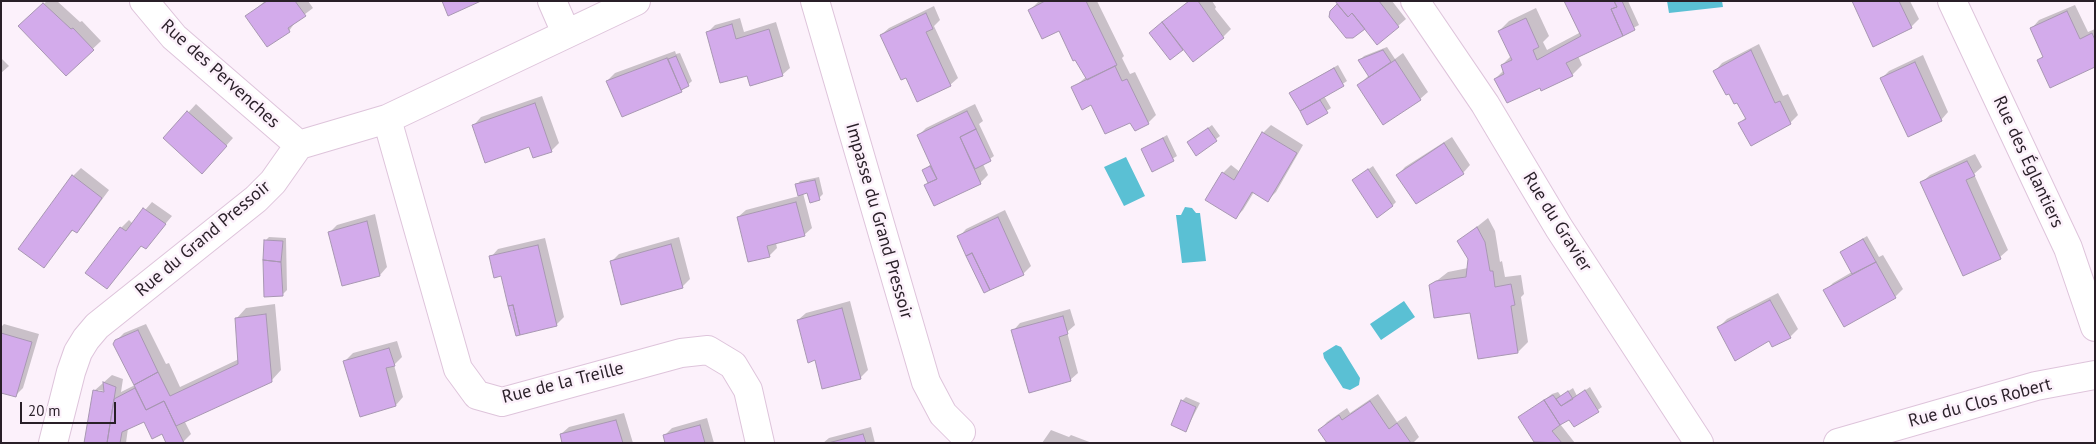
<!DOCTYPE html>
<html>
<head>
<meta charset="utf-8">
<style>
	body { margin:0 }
	#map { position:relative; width:2096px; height:444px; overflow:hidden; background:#fcf1fb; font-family:"PT Sans",sans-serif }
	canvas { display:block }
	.frame { position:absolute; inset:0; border:2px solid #291f28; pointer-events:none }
	.scale { position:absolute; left:20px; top:402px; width:96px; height:22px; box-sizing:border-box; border:2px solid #291f28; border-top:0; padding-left:6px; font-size:15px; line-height:18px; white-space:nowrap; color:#291f28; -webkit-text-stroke:4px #fcf1fb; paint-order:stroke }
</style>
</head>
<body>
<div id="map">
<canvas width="2096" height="444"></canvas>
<div class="frame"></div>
<div class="scale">20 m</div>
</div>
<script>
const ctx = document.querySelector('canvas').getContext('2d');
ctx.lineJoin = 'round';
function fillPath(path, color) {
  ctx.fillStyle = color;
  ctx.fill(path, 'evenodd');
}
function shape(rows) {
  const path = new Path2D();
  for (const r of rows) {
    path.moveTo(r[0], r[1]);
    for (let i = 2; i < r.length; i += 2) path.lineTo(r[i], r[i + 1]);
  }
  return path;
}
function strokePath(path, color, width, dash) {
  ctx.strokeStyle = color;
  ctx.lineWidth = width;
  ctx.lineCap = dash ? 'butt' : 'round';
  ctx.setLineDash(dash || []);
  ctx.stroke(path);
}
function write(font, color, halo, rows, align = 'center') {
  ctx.font = font + ' "PT Sans",sans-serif';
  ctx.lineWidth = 5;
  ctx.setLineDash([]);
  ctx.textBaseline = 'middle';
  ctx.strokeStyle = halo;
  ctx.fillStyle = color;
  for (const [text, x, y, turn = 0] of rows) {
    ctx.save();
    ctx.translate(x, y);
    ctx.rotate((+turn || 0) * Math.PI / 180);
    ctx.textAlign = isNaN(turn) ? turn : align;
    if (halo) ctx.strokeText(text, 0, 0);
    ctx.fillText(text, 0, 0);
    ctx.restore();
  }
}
fillPath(shape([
	[1667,1,1722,1,1723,7,1669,13],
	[1126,157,1145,196,1124,206,1104,167],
	[1185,207,1192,208,1196,213,1200,213,1206,261,1182,263,1176,215,1181,215],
	[1404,301,1415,317,1381,340,1370,324],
	[1336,345,1341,347,1360,378,1359,385,1350,390,1343,388,1324,358,1323,353]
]), '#5ac0d4');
fillPath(shape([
	[47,1,57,1,80,22,82,21,101,41,66,74,27,19],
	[265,1,308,1,313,8,296,21,289,31,247,16],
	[1039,1,1097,1,1124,56,1122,58,1130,74,1135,72,1156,115,1148,123,1131,122,1092,103,1073,88,1086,77,1060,29,1030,10],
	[1189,1,1212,1,1216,7,1215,9,1231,29,1223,37,1183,48,1170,58,1155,29],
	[1337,1,1392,1,1406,19,1398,26,1365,27,1331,11,1339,4],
	[1566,1,1628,1,1639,25,1578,56,1582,65,1572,75,1541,86,1495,79,1504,70,1502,65,1511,56,1499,31,1509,21,1536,8,1549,36,1543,42,1547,50,1581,32],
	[1853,1,1910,1,1919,19,1911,27],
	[2075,5,2088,32,2095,29,2095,66,2038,61,2044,55,2032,28,2039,20],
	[934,6,940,20,934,26,958,78,950,85,906,77,881,35,889,28],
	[740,18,744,32,776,22,790,68,782,75,748,74,707,33,715,25],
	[1759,44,1783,96,1788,94,1798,115,1790,123,1740,123,1746,117,1738,102,1715,71,1722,63],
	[1387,47,1395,59,1403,53,1428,92,1420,99,1359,85,1369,75,1360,60,1364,56],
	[675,51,676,54,680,53,692,81,681,91,607,81,615,73],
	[1923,55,1948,112,1941,120,1881,79,1889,71],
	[1,58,9,66,1,73],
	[1338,65,1347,81,1324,96,1331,108,1308,123,1291,93],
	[542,96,559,143,551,151,474,125,481,117],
	[196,104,233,138,209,165,165,138],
	[975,104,983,121,979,124,994,156,983,164,988,175,981,182,935,204,925,186,929,182,923,170,932,164,918,136,926,128],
	[1212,125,1220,136,1196,154,1189,142],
	[1271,125,1303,145,1276,192,1268,200,1254,192,1243,210,1236,217,1223,173,1231,165,1240,172,1263,133],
	[1167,135,1177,156,1153,170,1143,149],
	[1452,137,1470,165,1463,173,1398,175,1405,167],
	[1975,154,1982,167,1974,174,2008,250,2000,257,1963,274,1922,182,1930,175],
	[1373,166,1396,202,1393,205,1353,180],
	[81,168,109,190,84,224,76,232,73,230,44,266,73,176],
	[819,177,823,194,819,198,808,192,803,193,812,228,804,235,776,243,777,248,769,256,738,217,746,210,799,196,797,185,800,181],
	[152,202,172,216,146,247,142,245,107,288,121,228,129,220,133,224],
	[1005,210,1031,266,1023,274,959,237,966,229],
	[375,214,387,267,380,275,329,233,337,225],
	[1488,218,1495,231,1500,262,1502,261,1505,277,1521,275,1524,294,1521,297,1528,342,1518,352,1471,311,1430,286,1448,272,1468,268,1469,259,1459,241],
	[1867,236,1879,257,1883,255,1903,289,1895,297,1825,291,1833,283,1852,272,1841,252],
	[269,237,286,238,287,290,283,294,265,241],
	[679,237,690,279,682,287,611,262,619,254],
	[545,238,564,317,556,325,491,257,498,249],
	[1778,293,1798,329,1790,337,1770,340,1719,327,1727,319],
	[850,301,868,370,860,378,798,320,806,313],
	[275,304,281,370,271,381,184,420,191,434,183,442,162,433,145,420,128,428,126,443,85,443,94,391,112,375,123,379,121,392,135,385,116,341,124,333,146,324,166,364,169,363,180,387,239,359,236,319,246,308],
	[98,390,110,392,98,392],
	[1070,309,1075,325,1067,332,1078,373,1070,380,1013,331,1020,323],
	[4,324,39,334,23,388,15,396,1,392,1,327],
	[397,341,402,357,394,365,403,397,396,405,345,361,353,353],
	[1590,387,1602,407,1575,426,1570,418,1560,424,1575,443,1539,443,1520,418,1552,394,1558,392,1561,396,1573,388,1577,396],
	[1378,394,1397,422,1406,416,1419,437,1413,443,1328,443,1320,430,1327,422,1347,408,1350,413],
	[1186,397,1200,403,1186,430,1182,401],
	[624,413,633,443,563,443,561,434,569,427],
	[707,418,714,443,666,443,664,436,672,428],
	[871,427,875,443,823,443,829,438],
	[1051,430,1069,437,1071,435,1092,443,1042,443]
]), '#0003');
const building = shape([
	[267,1,295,1,306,16,288,28,290,32,267,47,245,16,267,1],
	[442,1,481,1,448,16,442,1],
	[1045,1,1086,1,1117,65,1087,80,1075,60,1073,61,1059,31,1042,39,1028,10,1045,1],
	[1189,1,1198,1,1224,38,1193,62,1162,22,1189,1],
	[1335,1,1379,1,1399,27,1377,45,1352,13,1348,17,1335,1],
	[1564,1,1614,1,1617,7,1611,9,1623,36,1566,63,1573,76,1541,91,1540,88,1507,103,1494,79,1504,74,1501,65,1512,60,1498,31,1526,18,1539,47,1533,50,1537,60,1581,36,1564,1],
	[1614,1,1622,1,1635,30,1623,36,1611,9,1617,7,1614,1],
	[1852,1,1899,1,1912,28,1873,47,1852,1],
	[43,3,71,29,73,28,94,50,66,76,18,26,43,3],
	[1337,4,1348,17,1352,13,1365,29,1353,38,1346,38,1329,17,1330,11,1337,4],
	[2067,11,2080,39,2092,33,2095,40,2095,67,2050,88,2037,60,2043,57,2030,28,2067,11],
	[926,13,933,29,926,32,951,86,917,102,906,78,901,80,880,35,926,13],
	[1162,22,1183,50,1170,60,1149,33,1162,22],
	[732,24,736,39,769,29,783,76,750,86,747,76,720,83,706,32,732,24],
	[1383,50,1391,62,1369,77,1358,60,1383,50],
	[1751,50,1775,103,1780,101,1791,124,1751,146,1738,123,1746,119,1737,103,1734,104,1729,94,1726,95,1713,71,1751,50],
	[676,56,689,86,681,90,668,59,676,56],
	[667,58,682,92,622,117,606,81,667,58],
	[1395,60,1421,100,1383,125,1357,85,1395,60],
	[1915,62,1942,121,1908,137,1880,78,1915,62],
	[1115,66,1122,81,1127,79,1149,124,1135,131,1130,123,1105,134,1091,105,1082,110,1071,87,1115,66],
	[1334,68,1344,86,1300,111,1289,93,1334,68],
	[1320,100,1328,113,1307,125,1300,111,1320,100],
	[535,103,552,152,533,158,529,147,485,163,472,125,535,103],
	[187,111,227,146,202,174,163,138,187,111],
	[967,111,976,129,960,137,981,184,934,206,924,185,937,179,917,135,967,111],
	[1208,128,1217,141,1196,156,1187,142,1208,128],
	[976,129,991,161,975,169,960,137,976,129],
	[1262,132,1297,153,1268,202,1252,192,1236,219,1205,200,1222,172,1234,180,1262,132],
	[1163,138,1174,161,1152,172,1141,149,1163,138],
	[1444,143,1464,174,1416,204,1396,175,1444,143],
	[1967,161,1975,176,1966,180,2001,259,1963,276,1920,182,1967,161],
	[930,166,937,179,928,183,922,170,930,166],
	[1368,169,1393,206,1377,218,1352,180,1368,169],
	[72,175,102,198,77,233,72,230,44,268,18,249,72,175],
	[815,180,820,200,810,203,807,193,798,196,795,184,815,180],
	[796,202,805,236,767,246,770,257,748,262,737,217,796,202],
	[143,208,166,224,146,249,141,246,107,289,85,273,120,227,126,231,143,208],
	[998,217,1024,275,990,290,972,253,966,256,957,236,998,217],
	[367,221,380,276,342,286,328,232,367,221],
	[1477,227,1485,242,1490,271,1493,271,1495,287,1511,284,1515,305,1511,306,1518,353,1478,359,1470,313,1434,318,1429,285,1436,281,1466,277,1468,259,1457,241,1477,227],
	[1863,239,1876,262,1852,274,1840,252,1863,239],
	[264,240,283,241,281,262,263,260,264,240],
	[671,244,683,288,621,305,610,261,671,244],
	[538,245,557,326,520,335,513,305,508,306,501,276,494,278,489,256,538,245],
	[972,253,990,290,984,293,966,256,972,253],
	[263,260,281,262,283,296,264,297,263,260],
	[1876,262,1896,298,1844,327,1823,290,1876,262],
	[1770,300,1791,338,1772,347,1769,341,1735,361,1717,327,1770,300],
	[513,305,520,335,516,336,508,306,513,305],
	[842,308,861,379,822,389,815,360,808,363,797,320,842,308],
	[266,314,272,382,176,426,164,401,146,410,134,385,158,372,170,396,238,364,235,318,266,314],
	[1063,316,1068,334,1059,337,1071,381,1029,393,1011,330,1063,316],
	[138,330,158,372,134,385,113,344,115,340,138,330],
	[1,333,32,342,16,397,1,393,1,333],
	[389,348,395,366,386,368,396,406,360,417,343,361,389,348],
	[103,382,116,387,107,443,84,443,93,390,104,392,103,382],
	[135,388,146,410,164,401,184,443,166,443,162,434,152,439,144,422,122,432,120,443,107,443,114,399,135,388],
	[1585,390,1599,412,1574,427,1569,420,1560,425,1544,400,1553,395,1561,406,1585,390],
	[1568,391,1573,399,1561,406,1556,399,1568,391],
	[1181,400,1196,407,1186,432,1171,425,1181,400],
	[1544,400,1560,425,1552,431,1562,443,1534,442,1518,417,1544,400],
	[1370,401,1389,429,1397,423,1411,443,1327,443,1318,430,1339,415,1342,420,1370,401],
	[616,420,623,443,562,443,560,434,616,420],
	[700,425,705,443,665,443,663,435,700,425],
	[863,434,866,443,828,443,863,434]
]);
fillPath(building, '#d3abeb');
strokePath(building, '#a897b2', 1);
const minor = shape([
	[144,1,174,37,299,145],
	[552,1,566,33],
	[815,1,926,382,943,414,961,432],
	[1415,1,1485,104,1559,228,1699,443],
	[1952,1,2068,248,2095,327],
	[387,119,458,369,477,395,502,402,681,353,708,350,733,365,748,390,760,443],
	[53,443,71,372,78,352,86,339,97,326,256,199,273,182,299,145,387,119,636,1],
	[1838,443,2036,386,2095,375]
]);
strokePath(minor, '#dec4db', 30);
strokePath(minor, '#fff', 28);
write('18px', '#291f28', '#fcf1fb', [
	["Rue des Pervenches",220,74,42],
	["Rue des Églantiers",2028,162,65],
	["Impasse du Grand Pressoir",879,221,74],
	["Rue du Gravier",1557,222,58],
	["Rue du Grand Pressoir",203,239,-40],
	["Rue de la Treille",563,383,-14],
	["Rue du Clos Robert",1980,403,-15]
]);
</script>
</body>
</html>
